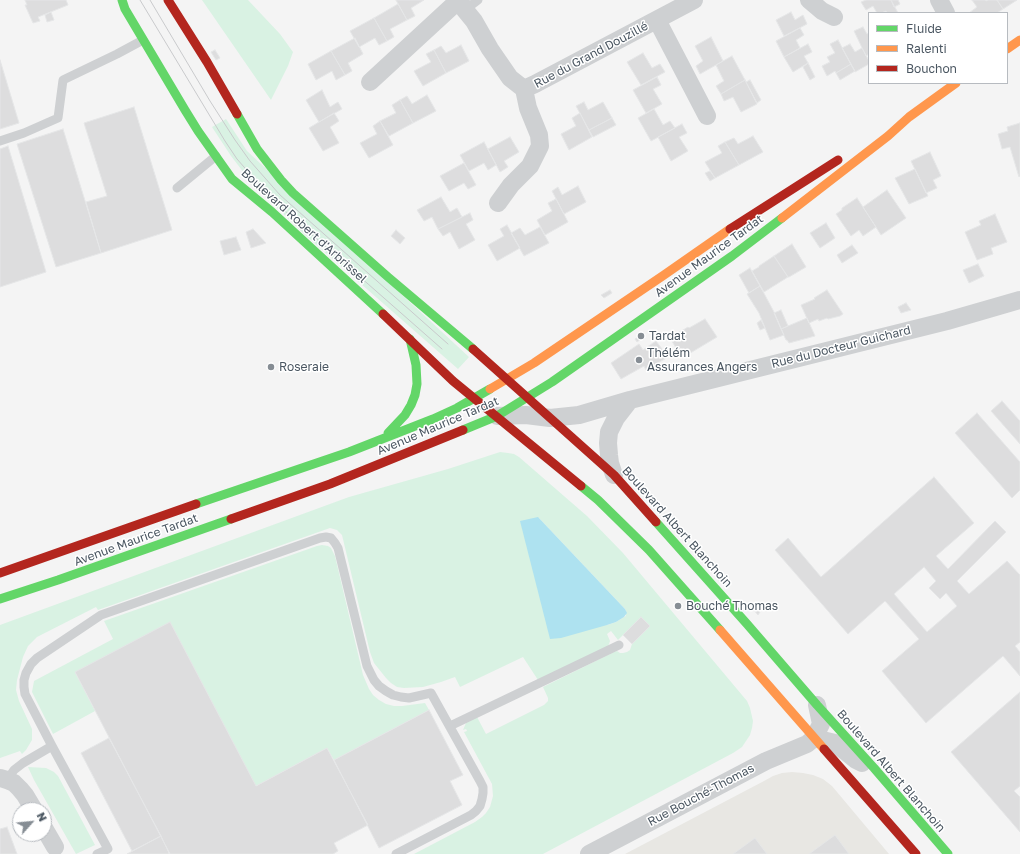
<!DOCTYPE html>
<html>
<head>
<meta charset="utf-8">
<style>
	body { margin:0 }
	#map { position:relative; width:1020px; height:854px; overflow:hidden; background:#f4f4f4; font-family:"Golos Text",sans-serif }
	canvas { display:block }
	.legend { position:absolute; left:868px; top:12px; width:140px; height:72px; box-sizing:border-box; background:#fff; border:1px solid #b7bbc0; margin:0; padding:5px 7px; list-style:none; font-size:12px; color:#4a5661 }
	.legend li { display:flex; align-items:center; gap:8px; height:20px }
	.legend b { width:20px; border:1px solid #b7bbc0 }
	.north { position:absolute; left:12px; top:802px; width:40px; height:40px; box-sizing:border-box; background:#fff; border:1px solid #b7bbc0; border-radius:50%; rotate:63deg; font-size:11px; font-weight:700; line-height:16px; text-align:center; color:#4a5661 }
	.north::after { content:''; display:block; margin:auto; width:14px; height:18px; background:#868d94; clip-path:polygon(50% 0,100% 100%,50% 72%,0 100%) }
</style>
</head>
<body>
<div id="map">
<canvas width="1020" height="854"></canvas>
<ul class="legend">
<li><b style="height:5px;background:#63d668"></b>Fluide</li>
<li><b style="height:5px;background:#ff974d"></b>Ralenti</li>
<li><b style="height:5px;background:#b3261e"></b>Bouchon</li>
</ul>
<div class="north">N</div>
</div>
<script>
const ctx = document.querySelector('canvas').getContext('2d');
ctx.lineJoin = 'round';
function fillPath(path, color) {
  ctx.fillStyle = color;
  ctx.fill(path, 'evenodd');
}
function shape(rows) {
  const path = new Path2D();
  for (const r of rows) {
    path.moveTo(r[0], r[1]);
    for (let i = 2; i < r.length; i += 2) path.lineTo(r[i], r[i + 1]);
  }
  return path;
}
function strokePath(path, color, width, dash) {
  ctx.strokeStyle = color;
  ctx.lineWidth = width;
  ctx.lineCap = dash ? 'butt' : 'round';
  ctx.setLineDash(dash || []);
  ctx.stroke(path);
}
function write(font, color, halo, rows, align = 'center') {
  ctx.font = font + ' "Golos Text",sans-serif';
  ctx.lineWidth = 3;
  ctx.setLineDash([]);
  ctx.textBaseline = 'middle';
  ctx.strokeStyle = halo;
  ctx.fillStyle = color;
  for (const [text, x, y, turn = 0] of rows) {
    ctx.save();
    ctx.translate(x, y);
    ctx.rotate((+turn || 0) * Math.PI / 180);
    ctx.textAlign = isNaN(turn) ? turn : align;
    if (halo) ctx.strokeText(text, 0, 0);
    ctx.fillText(text, 0, 0);
    ctx.restore();
  }
}
fillPath(shape([
	[792,772,803,773,813,775,823,779,832,786,889,854,625,854,764,781,773,776,782,773]
]), '#e8e7e3');
fillPath(shape([
	[202,0,248,0,280,34,293,52,288,66,271,100],
	[226,119,247,151,469,357,458,369,303,233,251,182,231,156,212,127],
	[500,452,508,453,514,454,519,457,587,516,623,553,747,701,750,708,753,721,752,728,750,735,742,747,733,753,543,854,414,854,475,822,482,817,486,813,490,807,493,796,492,784,464,732,467,731,466,729,463,730,466,723,477,717,486,734,544,705,548,701,548,698,543,687,614,652,617,651,620,653,623,653,627,652,630,650,632,644,650,626,641,617,618,640,611,631,607,634,610,641,608,647,538,680,523,657,460,687,455,677,441,682,423,687,404,688,397,687,391,683,386,678,374,663,370,652,342,535,337,530,330,528,98,610,96,607,37,637,28,646,23,657,17,680,16,690,19,701,32,729,32,740,26,750,22,754,20,751,0,758,0,625,349,497,448,469],
	[538,517,625,609,626,611,626,616,624,617,616,622,607,625],
	[322,545,328,546,331,548,335,556,363,675,369,689,373,695,379,700,386,704,394,706,402,706,425,703,429,710,334,760,327,748,256,786,75,672,95,711,53,734,32,692,34,681,113,639,104,621,317,546],
	[28,767,46,768,54,772,58,776,95,845,76,854,34,780]
]), '#d9f2e3');
fillPath(shape([
	[538,517,625,609,627,613,624,617,616,622,607,625,561,638,550,639,520,521]
]), '#aee2f0');
const building = shape([
	[25,0,66,0,68,5,38,17,40,21,33,23,25,5,27,5,25,0],
	[396,0,424,0,411,8,415,16,407,20,396,0],
	[866,0,891,0,898,13,887,13,886,11,881,13,877,13,873,6,866,10,861,2,866,0],
	[891,0,898,0,900,4,894,7,891,0],
	[972,0,985,0,986,1,988,0,997,0,1003,9,997,13,969,13,977,7,972,0],
	[997,0,1017,0,1003,9,997,0],
	[398,4,407,20,390,29,394,37,387,41,374,18,398,4],
	[51,12,54,20,47,22,45,15,51,12],
	[791,12,795,20,803,15,807,24,784,36,776,20,791,12],
	[374,18,387,41,379,45,375,38,359,47,350,31,374,18],
	[863,27,867,34,869,33,869,54,866,56,854,31,863,27],
	[800,28,804,35,796,40,800,48,784,57,776,41,800,28],
	[711,37,723,61,700,74,696,66,703,61,695,46,711,37],
	[355,38,363,54,348,63,352,71,345,75,331,51,355,38],
	[838,40,851,64,836,73,835,71,827,76,822,66,830,62,827,57,835,53,830,44,838,40],
	[808,44,812,52,804,56,808,63,793,72,784,57,808,44],
	[850,44,855,52,862,48,869,61,869,64,855,72,842,48,850,44],
	[461,45,469,61,446,73,434,50,441,46,446,53,461,45],
	[215,50,220,58,216,60,211,52,215,50],
	[434,50,446,73,423,86,414,71,431,62,426,54,434,50],
	[331,51,345,75,336,80,332,71,316,80,308,64,331,51],
	[643,53,652,68,660,64,665,72,641,85,627,62,643,53],
	[732,56,745,80,721,94,716,86,724,81,716,65,732,56],
	[0,60,19,123,0,129,0,60],
	[808,63,815,77,810,80,803,67,808,63],
	[851,64,855,71,840,80,836,73,851,64],
	[657,77,661,85,653,89,662,104,646,113,633,90,657,77],
	[745,80,757,104,741,112,733,97,724,101,721,94,745,80],
	[750,80,761,100,757,103,746,82,750,80],
	[322,90,330,107,338,102,342,109,319,122,306,100,322,90],
	[427,95,436,111,413,123,400,100,407,96,412,104,427,95],
	[400,100,413,123,389,136,380,121,396,113,392,105,400,100],
	[584,102,588,110,603,102,612,118,589,130,576,106,584,102],
	[134,107,172,230,101,253,86,202,107,196,84,123,134,107],
	[654,109,663,125,670,121,675,128,651,141,638,118,654,109],
	[334,113,339,121,330,127,339,143,323,151,309,128,334,113],
	[580,113,592,137,569,150,561,134,576,126,572,118,580,113],
	[612,118,616,125,593,137,589,130,612,118],
	[380,121,393,145,369,158,360,143,377,134,373,126,380,121],
	[1020,123,1020,176,1019,177,1010,147,1002,149,998,134,1008,131,1007,127,1020,123],
	[682,124,687,133,679,137,688,151,671,161,658,137,682,124],
	[63,129,101,253,56,267,17,144,63,129],
	[753,136,763,152,739,165,725,142,734,138,738,144,753,136],
	[510,137,519,152,504,161,508,167,500,172,488,149,510,137],
	[484,142,496,165,488,170,484,163,469,171,460,155,484,142],
	[725,142,739,165,715,178,705,162,722,153,718,146,725,142],
	[8,146,46,272,0,287,0,149,8,146],
	[930,152,941,176,933,180,937,188,926,193,911,161,930,152],
	[464,163,476,185,468,189,464,183,449,191,440,176,464,163],
	[915,169,928,196,909,204,895,178,915,169],
	[710,171,715,178,710,181,705,173,710,171],
	[578,186,586,202,564,214,552,191,558,187,562,195,578,186],
	[887,190,906,218,881,235,863,207,887,190],
	[441,197,450,212,457,208,462,217,438,229,432,217,424,221,417,210,441,197],
	[857,198,876,227,863,236,859,230,851,236,836,214,842,210,842,208,857,198],
	[556,199,568,222,545,235,537,220,552,211,548,203,556,199],
	[470,213,473,220,466,224,475,240,459,249,450,232,443,236,438,229,470,213],
	[995,214,1007,242,991,248,993,254,977,260,965,232,981,225,979,221,995,214],
	[826,223,835,238,820,248,810,233,826,223],
	[507,225,520,248,497,261,488,245,504,236,500,229,507,225],
	[540,227,549,243,524,256,511,233,520,228,525,235,540,227],
	[253,229,266,243,251,248,246,232,253,229],
	[396,230,405,238,400,244,391,236,396,230],
	[236,237,241,250,224,255,220,241,236,237],
	[792,244,806,267,789,277,788,277,774,256,792,244],
	[852,245,858,253,842,263,837,255,852,245],
	[774,256,788,277,764,292,752,271,759,267,759,266,774,256],
	[978,264,984,276,969,283,963,270,978,264],
	[750,268,760,286,749,293,739,275,750,268],
	[760,286,774,312,784,335,770,340,759,313,747,294,760,286],
	[610,290,612,293,604,298,601,295,610,290],
	[827,290,843,314,840,316,828,319,827,318,819,321,818,319,809,323,801,305,815,299,814,298,827,290],
	[906,303,911,310,901,313,898,307,906,303],
	[781,310,788,326,781,329,774,313,781,310],
	[807,318,815,336,789,343,787,340,786,340,781,329,807,318],
	[705,319,717,337,682,358,670,338,688,327,689,328,705,319],
	[761,320,765,328,760,330,757,323,761,320],
	[643,333,645,336,637,342,635,339,643,333],
	[656,341,668,357,646,370,644,366,621,379,611,363,639,344,643,350,656,341],
	[1002,401,1020,421,1020,444,991,411,1002,401],
	[977,413,1020,462,1020,490,1012,498,955,433,977,413],
	[934,477,974,523,936,556,948,569,995,521,1006,532,957,581,969,594,1007,561,1020,575,1020,642,1015,646,1020,652,1020,676,1003,656,926,723,882,671,919,639,885,601,848,634,775,550,788,538,821,577,934,477],
	[924,567,936,581,929,588,940,599,946,593,957,606,927,632,894,594,924,567],
	[755,606,760,612,758,615,752,608,755,606],
	[641,617,650,626,632,644,623,635,641,617],
	[170,622,256,786,327,748,368,825,334,843,338,851,333,854,170,854,75,672,170,622],
	[1020,692,1020,786,1014,791,1020,797,1020,832,951,752,1020,692],
	[429,710,463,775,450,781,462,805,379,848,334,760,429,710],
	[109,738,161,836,132,851,81,753,109,738],
	[7,827,17,854,0,854,0,829,7,827],
	[835,835,849,854,809,854,835,835],
	[161,836,169,853,168,854,127,854,161,836],
	[755,838,767,854,733,854,755,838]
]);
fillPath(building, '#ddddde');
strokePath(building, '#e5e6e7', 1);
strokePath(shape([
	[465,10,478,0],
	[0,141,24,133,58,118,63,80,117,54,143,40],
	[177,188,216,156],
	[450,726,619,645],
	[7,780,14,770,23,763,52,746],
	[97,854,108,849,52,746,25,694,24,687,24,680,26,673,31,664,37,658,101,615,320,538,326,537,331,538,335,543,338,548,367,666,374,680,379,686,386,691,393,695,401,697,409,698,431,693,480,781,483,787,483,793,482,799,480,806,476,811,471,815,396,854]
]), '#ced0d2', 9);
strokePath(shape([
	[459,0,465,10,474,21,490,49,510,78,524,89,535,84,694,0],
	[809,0,822,11,834,17],
	[939,0,946,13],
	[657,20,707,116],
	[370,82,459,0],
	[498,203,511,185,530,166,540,146,539,135,528,108,524,89],
	[497,416,526,415,550,418,579,415,630,400,947,321,1020,300],
	[614,475,610,463,609,455,608,443,609,432,616,418,630,400],
	[814,738,835,743,856,760,862,763],
	[0,778,7,780,14,783,20,789,25,795,34,810],
	[44,828,55,847],
	[589,854,766,761,807,744,814,738,821,724,817,705]
]), '#ced0d2', 18);
strokePath(shape([
	[122,0,125,9,185,110,198,131,232,179,272,212,383,314],
	[237,114,257,149,281,180,293,193,388,277,473,349],
	[463,430,497,416,552,382,732,256,782,218],
	[388,433,405,415,411,405,415,395,417,384,416,365,410,339],
	[581,486,598,500,649,550,720,630],
	[196,504,349,452,433,419,457,408,490,389],
	[656,522,747,624,817,705,874,768,948,854],
	[0,599,58,580,231,519]
]), '#63d668', 9);
strokePath(shape([
	[1007,49,1020,40],
	[782,218,888,136,909,117,956,83],
	[490,389,534,363,664,275,730,229],
	[720,630,824,749]
]), '#ff974d', 9);
strokePath(shape([
	[168,0,207,62,237,114],
	[730,229,838,160],
	[383,314,453,381,581,486],
	[473,349,614,475,656,522],
	[231,519,330,484,463,430],
	[0,573,196,504],
	[824,749,916,854]
]), '#b3261e', 9);
strokePath(shape([
	[140,0,225,141,237,159,251,175,285,211,442,349],
	[150,0,210,101,235,140,250,161,280,195,448,344]
]), '#c9cacc', 1);
for (const [x, y, r, color] of [
	[641,336,4,"#868d94"],
	[639,360,4,"#868d94"],
	[271,367,4,"#868d94"],
	[678,606,4,"#868d94"]
]) {
  const dot = new Path2D();
  dot.arc(x, y, r, 0, 2 * Math.PI);
  ctx.fillStyle = color;
  ctx.fill(dot);
  strokePath(dot, '#fff', 1.5);
}
write('12px', '#4a5661', '#fff', [
	["Rue du Grand Douzillé",591,55,-28],
	["Boulevard Robert d'Arbrissel",304,226,42],
	["Avenue Maurice Tardat",709,256,-36],
	["Rue du Docteur Guichard",841,347,-14],
	["Avenue Maurice Tardat",438,426,-23],
	["Boulevard Albert Blanchoin",677,527,48],
	["Avenue Maurice Tardat",136,540,-20],
	["Boulevard Albert Blanchoin",891,771,49],
	["Rue Bouché-Thomas",701,795,-28]
]);
write('12px', '#4a5661', '#fff', [
	["Tardat",649,336],
	["Thélém",647,353],
	["Assurances Angers",647,367],
	["Roseraie",279,367],
	["Bouché Thomas",686,606]
], 'left');
</script>
</body>
</html>
